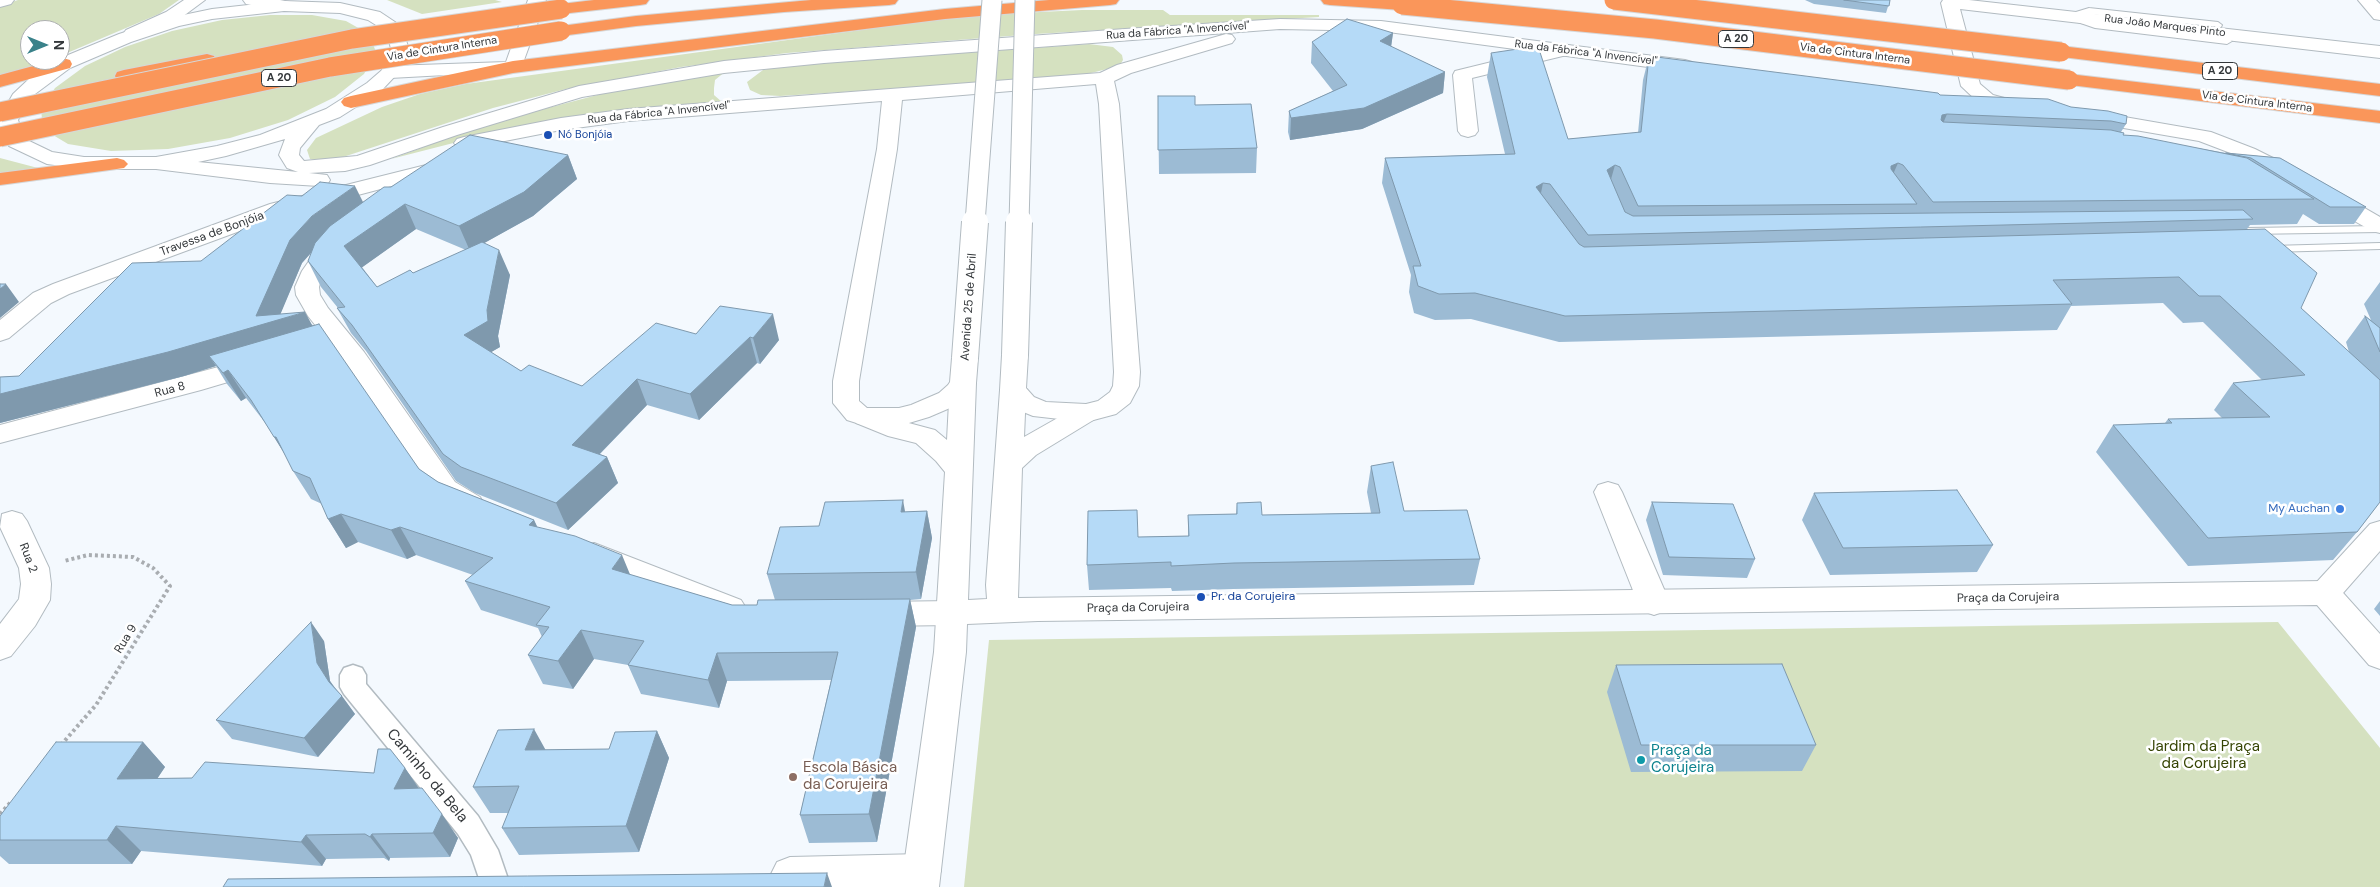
<!DOCTYPE html>
<html>
<head>
<meta charset="utf-8">
<style>
	body { margin:0 }
	#map { position:relative; width:2380px; height:887px; overflow:hidden; background:#f4f9fe; font-family:"DM Sans",sans-serif }
	canvas { display:block }
	.north { position:absolute; left:20px; top:20px; width:50px; height:50px; box-sizing:border-box; background:#fff; border:1px solid #adafb0; border-radius:50%; rotate:90deg; font-size:14px; font-weight:700; line-height:20px; text-align:center; color:#33373a }
	.north::after { content:''; display:block; margin:auto; width:18px; height:22px; background:#3a828a; clip-path:polygon(50% 0,100% 100%,50% 72%,0 100%) }
</style>
</head>
<body>
<div id="map">
<canvas width="2380" height="887"></canvas>
<div class="north">N</div>
</div>
<script>
const ctx = document.querySelector('canvas').getContext('2d');
ctx.lineJoin = 'round';
function fillPath(path, color) {
  ctx.fillStyle = color;
  ctx.fill(path, 'evenodd');
}
function shape(rows) {
  const path = new Path2D();
  for (const r of rows) {
    path.moveTo(r[0], r[1]);
    for (let i = 2; i < r.length; i += 2) path.lineTo(r[i], r[i + 1]);
  }
  return path;
}
function strokePath(path, color, width, dash) {
  ctx.strokeStyle = color;
  ctx.lineWidth = width;
  ctx.lineCap = dash ? 'butt' : 'round';
  ctx.setLineDash(dash || []);
  ctx.stroke(path);
}
function write(font, color, halo, rows, align = 'center') {
  ctx.font = font + ' "DM Sans",sans-serif';
  ctx.lineWidth = 5;
  ctx.setLineDash([]);
  ctx.textBaseline = 'middle';
  ctx.strokeStyle = halo;
  ctx.fillStyle = color;
  for (const [text, x, y, turn = 0] of rows) {
    ctx.save();
    ctx.translate(x, y);
    ctx.rotate((+turn || 0) * Math.PI / 180);
    ctx.textAlign = isNaN(turn) ? turn : align;
    if (halo) ctx.strokeText(text, 0, 0);
    ctx.fillText(text, 0, 0);
    ctx.restore();
  }
}
fillPath(shape([
	[18,0,179,0,159,14,60,56,60,30,30,30,30,60,51,60,0,77,0,6],
	[387,0,495,0,502,2,422,14],
	[1082,10,1163,10,1170,15,1319,15,1319,17,1036,34,787,53,681,67,566,89,493,108,340,158,321,161,310,159,307,150,316,138,382,107,420,94,466,84,912,23,978,15],
	[270,15,312,15,346,21,369,34,376,52,364,74,335,97,288,120,230,138,168,149,111,151,68,144,43,129,41,109,55,88,85,66,125,47,172,31,222,20],
	[1089,44,1113,47,1122,55,1123,60,1120,65,1111,68,1075,77,780,96,761,95,750,90,747,82,763,70,780,66],
	[726,71,715,80,714,88,714,95,722,102,643,109,469,139,391,159,481,126,540,110,628,87],
	[0,158,38,168,0,175],
	[2278,622,2380,748,2380,887,964,887,989,640]
]), '#d5e1c0');
const service = shape([
	[2089,8,2218,22,2222,25,2221,27,2089,14,2078,16,2096,23,2227,38,2232,41,2227,44,2095,28,2072,20,2066,15,2089,8],
	[2380,226,2380,232,2248,234,2242,231,2248,228,2380,226],
	[2380,243,2380,249,2271,252,2265,249,2271,246,2380,243]
]);
const pedestrian = shape([
	[353,665,362,668,366,675,366,684,478,816,498,850,509,882,506,887,482,887,471,855,458,834,344,694,340,687,340,675,344,668,353,665]
]);
const minor = shape([
	[528,0,546,0,520,71,390,78,383,76,381,72,383,68,390,66,506,62,528,0],
	[1565,44,1571,46,1574,50,1571,54,1472,78,1478,131,1475,135,1468,137,1461,135,1458,131,1453,75,1455,71,1565,44],
	[438,162,445,164,449,168,445,172,286,214,69,294,51,303,9,338,0,341,0,320,33,293,53,284,270,204,438,162],
	[337,236,345,238,348,243,322,276,319,287,320,295,328,308,364,352,455,482,480,497,484,504,480,511,470,514,460,511,435,496,346,364,308,316,296,295,295,287,302,271,316,251,329,238,337,236],
	[256,357,265,359,269,365,265,371,201,390,0,443,0,425,256,357],
	[1608,482,1618,485,1622,492,1670,603,1665,611,1654,615,1643,611,1638,603,1594,492,1598,485,1608,482],
	[12,511,22,514,27,521,49,568,51,584,50,600,35,626,11,656,0,660,0,624,19,599,21,584,19,568,0,527,2,514,12,511],
	[2380,521,2380,551,2336,601,2325,605,2314,601,2310,593,2314,585,2370,524,2380,521],
	[594,543,741,600,746,608,741,616,730,620,583,562,579,554,583,546,594,543],
	[953,601,964,604,969,613,964,622,953,625,877,626,866,623,861,614,866,605,877,602,953,601],
	[922,854,935,859,941,871,935,883,925,887,779,887,771,874,777,862,790,857,922,854]
]);
const tertiary = shape([
	[0,0,14,0,11,4,0,7,0,0],
	[184,0,205,0,178,20,138,38,132,39,126,38,123,34,126,30,166,12,184,0],
	[243,0,280,0,290,2,293,6,290,10,284,11,246,4,243,0],
	[963,375,972,377,976,383,968,600,987,599,986,585,1000,390,1004,384,1013,382,1022,384,1026,390,1024,437,1077,407,1086,404,1095,407,1099,413,1095,419,1036,455,1022,468,1018,598,2325,581,2336,585,2380,634,2380,669,2369,665,2317,605,1038,621,967,624,966,652,939,887,901,887,934,652,945,472,936,461,916,443,888,436,856,423,853,417,856,411,866,408,905,422,935,430,947,440,950,383,954,377,963,375]
]);
const secondary = shape([
	[1943,0,1969,0,2380,46,2380,58,1960,9,1980,84,1993,95,2027,104,2030,108,2027,112,2020,114,1979,103,1961,86,1941,3,1943,0],
	[2358,0,2376,0,2380,4,2380,20,2374,19,2358,0],
	[284,1,340,3,380,12,401,26,409,49,399,72,381,91,340,117,319,125,300,148,299,155,304,161,357,156,443,127,579,86,724,61,824,51,1125,29,1280,19,1381,21,1685,60,1692,62,1694,66,1692,70,1685,72,1381,31,1280,29,824,63,724,73,582,97,457,135,370,165,345,171,309,173,327,175,330,180,327,185,319,186,270,183,156,169,84,169,47,164,9,146,6,142,0,126,0,117,13,94,31,77,56,60,119,34,169,18,212,9,284,1],
	[284,11,340,13,368,20,387,32,391,49,382,70,367,83,326,109,260,135,217,146,156,157,84,157,52,152,25,139,18,120,31,97,70,68,131,42,179,26,212,19,284,11],
	[285,139,279,155,287,168,298,172,198,162,226,156,285,139],
	[1226,34,1232,35,1235,39,1232,43,1131,73,1114,81,1119,104,1140,372,1139,386,1130,403,1116,414,1086,422,1033,416,1016,409,1000,390,1002,355,1006,349,1015,347,1024,349,1028,355,1026,388,1034,397,1046,402,1086,404,1098,401,1110,392,1113,386,1114,372,1099,104,1096,84,902,100,897,149,859,381,859,401,867,408,899,408,911,405,939,393,948,385,950,382,952,358,956,352,965,350,974,352,978,358,976,383,957,405,929,417,899,426,866,426,847,420,833,403,833,381,877,149,882,101,628,121,561,130,464,149,457,147,454,143,457,139,464,137,561,118,628,109,1100,73,1117,65,1226,34],
	[2090,111,2211,132,2255,149,2293,168,2296,173,2293,178,2285,179,2241,157,2199,141,2083,121,2080,117,2083,113,2090,111],
	[2329,190,2337,192,2380,217,2380,233,2372,231,2321,202,2318,197,2321,192,2329,190]
]);
const motorway = shape([
	[594,0,649,0,646,4,640,5,561,14,555,13,552,9,555,5,561,4,594,0],
	[811,0,898,0,895,4,889,5,784,12,636,26,561,36,555,35,552,31,555,27,561,26,636,16,811,0],
	[1049,0,1119,0,1116,4,1110,5,945,19,513,73,351,108,344,106,341,102,344,98,351,96,513,61,945,9,1049,0],
	[1321,0,1403,0,1408,1,1411,5,1408,9,1402,10,1330,5,1324,4,1321,0],
	[2061,46,2380,84,2380,96,2054,56,2052,52,2054,48,2061,46],
	[207,54,214,56,216,60,214,64,124,82,117,80,115,76,117,72,124,70,207,54],
	[63,58,70,60,72,64,70,68,0,87,0,75,63,58],
	[2069,74,2380,111,2380,123,2062,84,2059,80,2062,76,2069,74],
	[117,158,124,160,128,164,124,168,0,185,0,173,117,158]
]);
strokePath(service, '#b2bbc1', 2);
strokePath(pedestrian, '#b2bbc1', 3);
strokePath(minor, '#b2bbc1', 2);
strokePath(tertiary, '#b2bbc1', 2);
strokePath(secondary, '#b2bbc1', 2);
strokePath(motorway, '#d6d7d8', 2);
strokePath(shape([
	[61,745,96,705,170,586,153,568,133,557,88,555,64,561],
	[0,814,11,802]
]), '#a9adb1', 4, [3, 3]);
fillPath(service, '#fff');
fillPath(pedestrian, '#fff');
fillPath(minor, '#fff');
fillPath(tertiary, '#fff');
fillPath(secondary, '#fff');
fillPath(motorway, '#fa965a');
const secondaryBridgeFar1 = shape([
	[975,223,992,0],
	[1019,223,1025,0]
]);
const secondaryBridge = shape([
	[1015,355,1019,222],
	[965,358,975,222]
]);
const motorwayBridge = shape([
	[1614,0,2061,52],
	[1402,5,1655,29,2069,80],
	[0,112,352,39,561,9],
	[0,137,330,67,561,31]
]);
strokePath(secondaryBridgeFar1, '#b2bbc1', 21, []);
strokePath(secondaryBridge, '#b2bbc1', 28, []);
strokePath(motorwayBridge, '#d6d7d8', 21, []);
strokePath(secondaryBridgeFar1, '#fff', 19);
strokePath(secondaryBridge, '#fff', 26);
strokePath(motorwayBridge, '#fa965a', 19);
fillPath(shape([
	[1805,0,1890,0,1886,13,1814,4],
	[1393,33,1391,47,1445,72,1443,93,1362,129,1290,140,1288,132,1289,111,1333,91,1311,63,1312,42],
	[1491,53,1568,139,1638,133,1643,80,1649,56,1940,95,2071,107,2126,124,2121,132,2123,135,2226,153,2280,158,2366,207,2354,224,2319,224,2303,214,2297,224,2250,225,2247,229,2301,308,2349,352,2346,342,2365,316,2371,320,2364,304,2380,282,2380,502,2357,532,2333,560,2188,566,2096,452,2113,425,2165,423,2168,419,2222,418,2214,410,2233,383,2262,380,2203,322,2183,323,2163,303,2071,306,2057,330,1559,342,1471,319,1435,320,1414,313,1409,292,1411,275,1382,183,1385,158,1505,154,1487,77],
	[1158,96,1195,105,1257,148,1256,173,1159,174],
	[568,155,577,179,533,216,484,243,510,275,498,336,500,347,491,352,521,371,582,386,696,334,720,306,779,340,760,364,757,363,699,420,647,405,600,454,607,457,618,483,568,530,475,493,456,481,366,351,351,333,337,308,338,308,321,287,308,261,311,253,302,263,280,314,313,325,419,469,438,482,534,520,537,527,631,575,732,605,757,605,775,600,767,574,819,526,905,512,927,511,932,538,921,599,910,600,916,627,877,842,809,843,800,815,831,680,727,681,719,708,641,694,628,665,594,659,573,689,543,684,528,655,542,637,538,628,481,610,465,581,473,575,416,555,407,559,358,542,346,548,328,519,322,504,311,499,293,471,286,456,266,424,246,398,241,401,227,384,216,366,184,376,0,423,0,377,19,376,201,261,363,202,391,187],
	[416,229,466,250,413,273,377,287,362,267],
	[1371,466,1404,511,1480,559,1474,585,1233,589,1172,591,1171,588,1089,590,1087,565,1138,537,1188,536,1188,515,1236,514,1237,503,1262,515,1371,513,1367,492],
	[1814,493,1993,545,1977,572,1830,575,1802,520],
	[1652,502,1755,559,1747,578,1663,575,1646,520],
	[2380,601,2380,616,2374,609],
	[324,641,330,681,355,714,318,757,232,739,216,720],
	[1616,665,1816,745,1802,771,1631,772,1607,692],
	[657,731,669,758,639,852,519,855,502,828,508,813,490,813,473,787,545,750,609,749],
	[143,742,165,767,157,779,374,773,405,768,419,789,458,838,450,857,390,858,389,861,384,858,326,859,322,866,141,851,132,864,9,864,0,856,0,816]
]), '#9cbbd4');
fillPath(shape([
	[1393,33,1390,54,1380,41],
	[1445,72,1443,93,1362,129,1290,140,1291,118],
	[1947,114,1937,138,1942,115],
	[568,155,577,179,533,216,470,251,459,226],
	[1898,163,1887,188,1891,166],
	[1615,165,1608,190,1607,170],
	[1543,183,1538,208,1536,187],
	[355,186,366,208,324,238,302,263,278,320,305,312,318,336,209,356,216,366,184,376,0,423,0,394,290,240,312,216],
	[405,204,416,229,357,271,344,246],
	[499,250,510,275,498,336,500,347,476,361,464,335,487,310],
	[6,284,19,302,0,318,0,289],
	[773,314,779,340,760,364,753,338],
	[750,337,757,363,699,420,690,394],
	[228,370,246,398,241,401,223,373],
	[637,379,647,405,583,471,572,445],
	[274,437,276,437,292,466],
	[607,457,618,483,568,530,556,503],
	[903,500,908,528,901,512],
	[927,511,932,538,921,599,916,572],
	[341,514,358,542,346,548,328,519],
	[534,520,548,549,529,525],
	[400,527,416,555,407,559,391,530],
	[622,555,634,584,612,569],
	[910,599,916,627,877,842,869,814],
	[311,622,324,641,330,681,341,697,342,696,355,714,318,757,304,738,329,682,317,663],
	[581,630,594,659,573,689,558,661],
	[717,653,727,681,719,708,708,680],
	[534,729,549,756,525,750],
	[657,731,669,758,639,852,626,826],
	[143,742,165,767,140,804,117,779],
	[405,768,422,793,394,789],
	[442,814,458,838,450,857,433,833],
	[116,826,141,851,132,864,107,840],
	[372,834,390,858,389,861,370,837],
	[306,835,326,859,322,866,301,842],
	[827,873,832,887,824,887]
]), '#7f99ad');
const building = shape([
	[1844,0,1890,0,1889,6,1844,0],
	[1347,19,1393,33,1380,41,1445,72,1364,108,1291,118,1289,111,1347,85,1312,42,1347,19],
	[1538,46,1568,139,1641,132,1649,56,1938,93,1940,95,2048,99,2071,107,2108,111,2127,116,2126,124,2111,121,1947,114,1942,115,1941,120,1943,122,2111,130,2124,133,2123,135,2138,136,2247,158,2314,199,1933,202,1903,165,1898,163,1891,166,1891,169,1917,204,1638,206,1620,167,1615,165,1607,170,1625,212,1633,216,2243,210,2253,219,1588,235,1550,184,1543,183,1536,187,1579,244,1584,247,2265,229,2317,273,2301,308,2380,380,2380,502,2357,532,2208,538,2113,425,2172,423,2168,419,2270,417,2233,383,2305,375,2220,296,2199,296,2179,277,2053,280,2072,304,1565,316,1475,293,1439,294,1418,286,1413,266,1421,266,1385,158,1515,154,1491,53,1538,46],
	[1158,96,1195,96,1195,105,1251,104,1257,148,1158,150,1158,96],
	[470,135,568,155,524,192,459,226,405,204,344,246,377,287,410,270,413,273,482,242,499,250,487,310,488,321,464,335,521,371,529,365,582,386,656,323,696,334,720,306,773,314,753,338,750,337,690,394,637,379,572,445,607,457,556,503,461,467,443,454,352,325,337,308,345,307,308,261,315,243,330,226,384,187,391,187,470,135],
	[2226,153,2280,158,2366,207,2330,207,2251,158,2226,153],
	[320,182,355,186,312,216,290,240,256,316,305,312,168,352,0,394,0,377,19,376,132,263,201,261,287,195,302,196,320,182],
	[0,284,6,284,0,289,0,284],
	[2365,316,2380,328,2380,352,2365,316],
	[319,324,419,469,438,482,534,520,529,525,575,536,622,555,612,569,732,605,757,605,758,600,910,599,869,814,800,815,838,652,717,653,708,680,628,665,644,641,581,630,558,661,528,655,549,627,536,625,550,607,465,581,493,558,400,527,391,530,341,514,328,519,310,478,293,471,276,437,274,437,251,400,228,370,223,373,209,356,319,324],
	[1393,462,1404,511,1467,510,1480,559,1234,563,1171,566,1171,562,1087,565,1088,511,1137,510,1138,537,1189,536,1188,515,1237,514,1237,503,1261,502,1262,515,1380,513,1371,466,1393,462],
	[1957,490,1993,545,1843,548,1814,493,1957,490],
	[903,500,901,512,927,511,916,572,767,574,780,527,819,526,825,502,903,500],
	[1652,502,1733,504,1755,559,1669,557,1652,502],
	[311,622,317,663,329,682,342,696,304,738,216,720,311,622],
	[1782,664,1816,745,1641,745,1616,665,1782,664],
	[534,729,525,750,609,749,615,732,657,731,626,826,502,828,519,786,473,787,498,730,534,729],
	[56,742,143,742,117,779,192,778,205,762,374,773,378,749,390,749,405,768,394,789,422,788,442,814,433,833,372,834,370,837,365,834,306,835,301,842,116,826,107,840,0,840,0,816,56,742],
	[827,873,824,887,223,887,228,879,827,873]
]);
fillPath(building, '#b5daf7');
strokePath(building, '#7f99ad', 1);
for (const [x, y, r, color] of [
	[548,135,5,"#1a4fb4"],
	[2340,509,5,"#3f7fe0"],
	[1201,597,5,"#1a4fb4"],
	[1641,760,5,"#0f9aa8"],
	[793,777,5,"#8d6e63"]
]) {
  const dot = new Path2D();
  dot.arc(x, y, r, 0, 2 * Math.PI);
  ctx.fillStyle = color;
  ctx.fill(dot);
  strokePath(dot, '#fff', 2);
}
write('11px', '#33373a', '#fff', [
	["Rua João Marques Pinto",2165,26,7],
	["Rua da Fábrica \"A Invencível\"",1178,31,-4],
	["Via de Cintura Interna",442,49,-9],
	["Rua da Fábrica \"A Invencível\"",1586,53,7],
	["Via de Cintura Interna",1855,54,7],
	["Via de Cintura Interna",2257,102,7],
	["Rua da Fábrica \"A Invencível\"",659,113,-6]
]);
for (const [x, y, w] of [
	[1736,39,35],
	[2220,71,35],
	[279,78,35]
]) {
  const box = new Path2D();
  box.roundRect(x - w / 2, y - 8.5, w, 17, 4);
  ctx.fillStyle = '#fff';
  ctx.fill(box);
  strokePath(box, '#33373a', 1);
}
write('bold 11px', '#33373a', null, [
	["A 20",1736,39],
	["A 20",2220,71],
	["A 20",279,78]
]);
write('11px', '#164399', '#fff', [
	["Nó Bonjóia",558,135]
], 'left');
write('12px', '#33373a', '#fff', [
	["Travessa de Bonjóia",212,234,-20],
	["Avenida 25 de Abril",969,307,-86],
	["Rua 8",170,390,-15],
	["Rua 2",28,558,69],
	["Praça da Corujeira",2008,598,-1],
	["Praça da Corujeira",1138,608,-1],
	["Rua 9",126,639,-58]
]);
write('12px', '#366cbe', '#fff', [
	["My Auchan",2330,509]
], 'right');
write('12px', '#164399', '#fff', [
	["Pr. da Corujeira",1211,597]
], 'left');
write('15px', '#354403', '#fff', [
	["Jardim da Praça",2204,747],
	["da Corujeira",2204,764]
]);
write('15px', '#0d838f', '#fff', [
	["Praça da",1651,751],
	["Corujeira",1651,768]
], 'left');
write('15px', '#785e54', '#fff', [
	["Escola Básica",803,768],
	["da Corujeira",803,785]
], 'left');
write('15px', '#33373a', '#fff', [
	["Caminho da Bela",427,776,50]
]);
</script>
</body>
</html>
